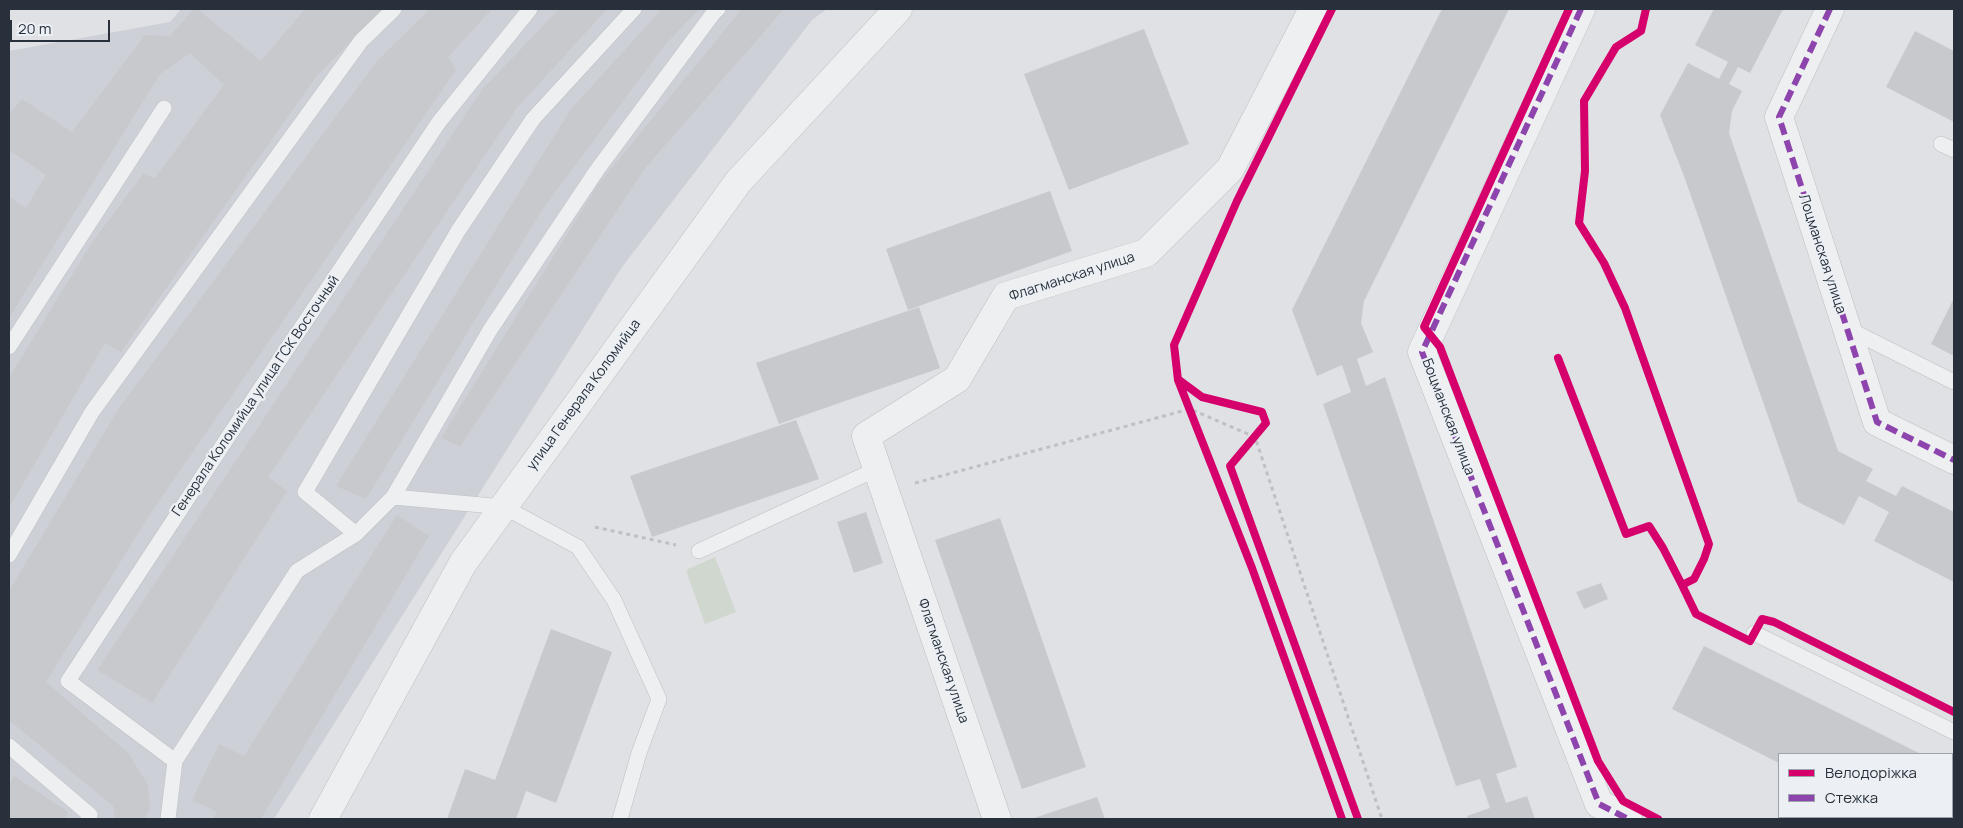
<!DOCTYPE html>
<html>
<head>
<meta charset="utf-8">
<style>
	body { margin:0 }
	#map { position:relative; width:1963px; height:828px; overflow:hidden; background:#dfe1e4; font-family:Manrope,sans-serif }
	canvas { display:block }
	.frame { position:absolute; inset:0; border:10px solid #27303b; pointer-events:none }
	.legend { position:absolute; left:1778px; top:753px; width:175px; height:65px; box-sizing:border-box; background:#ecf0f4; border:1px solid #9da3aa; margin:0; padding:6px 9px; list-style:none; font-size:15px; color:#27303b }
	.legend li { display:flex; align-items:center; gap:10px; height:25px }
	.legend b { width:25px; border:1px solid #9da3aa }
	.scale { position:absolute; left:10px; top:20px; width:100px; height:22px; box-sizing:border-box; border:2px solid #27303b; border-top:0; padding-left:6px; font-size:15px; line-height:18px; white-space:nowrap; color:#27303b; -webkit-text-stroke:4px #ecf0f4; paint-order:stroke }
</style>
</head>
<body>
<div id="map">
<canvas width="1963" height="828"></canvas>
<div class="frame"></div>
<ul class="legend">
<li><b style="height:6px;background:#d6006c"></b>Велодоріжка</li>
<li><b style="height:6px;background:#8e44ad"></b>Стежка</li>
</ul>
<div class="scale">20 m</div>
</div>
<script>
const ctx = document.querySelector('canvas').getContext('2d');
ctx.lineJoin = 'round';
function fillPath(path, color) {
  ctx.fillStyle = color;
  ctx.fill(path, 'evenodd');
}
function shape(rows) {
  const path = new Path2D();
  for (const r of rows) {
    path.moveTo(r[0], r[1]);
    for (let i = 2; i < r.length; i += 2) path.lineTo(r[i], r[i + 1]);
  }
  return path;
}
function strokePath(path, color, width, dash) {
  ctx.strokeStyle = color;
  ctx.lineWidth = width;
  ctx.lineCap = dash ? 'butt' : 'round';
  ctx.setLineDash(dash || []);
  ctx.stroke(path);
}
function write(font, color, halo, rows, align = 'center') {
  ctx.font = font + ' Manrope,sans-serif';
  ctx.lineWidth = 4.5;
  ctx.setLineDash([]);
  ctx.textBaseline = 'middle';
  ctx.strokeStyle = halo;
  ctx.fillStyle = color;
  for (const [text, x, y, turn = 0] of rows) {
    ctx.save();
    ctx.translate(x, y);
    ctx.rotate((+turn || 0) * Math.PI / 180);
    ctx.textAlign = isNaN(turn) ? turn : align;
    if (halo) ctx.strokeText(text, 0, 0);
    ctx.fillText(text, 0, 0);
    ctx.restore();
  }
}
fillPath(shape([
	[181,9,827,9,812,20,622,267,274,819,9,819,9,51,170,22]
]), '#cdd1d7');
fillPath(shape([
	[715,557,736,612,705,624,686,570]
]), '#d0d7cf');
fillPath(shape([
	[194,9,197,9,261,61,305,9,383,9,316,77,121,352,105,343,9,508,9,378,91,244,143,174,155,178,224,85,190,53,160,74,9,318,9,197,26,208,46,175,9,150,9,114,22,99,72,132,145,35,170,36],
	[430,9,492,9,448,57,456,70,150,514,46,682,128,753,148,785,150,809,144,819,115,819,113,806,9,720,9,591,119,408,378,60],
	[559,9,607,9,516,109,268,477,287,491,152,703,97,670,482,90],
	[662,9,699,9,664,46,542,210,366,499,336,486,571,109],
	[742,9,784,9,646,167,460,447,441,438,597,186],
	[1442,9,1509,9,1364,301,1361,323,1373,352,1357,359,1366,386,1385,377,1517,767,1496,774,1506,803,1527,796,1535,819,1468,819,1467,816,1490,808,1480,779,1456,786,1323,404,1351,392,1342,365,1317,376,1292,310],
	[1714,9,1783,9,1750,73,1738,67,1729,84,1742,91,1732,111,1729,133,1838,451,1873,469,1866,481,1896,496,1902,486,1954,512,1954,582,1874,541,1889,512,1859,496,1844,525,1798,502,1684,176,1660,115,1688,63,1719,79,1728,62,1695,45],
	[1144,29,1189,144,1069,190,1024,74],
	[1915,31,1954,51,1954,122,1886,87],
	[1050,191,1072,251,908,310,886,249],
	[1954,298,1954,356,1931,344],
	[919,307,940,368,779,424,756,363],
	[796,420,819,479,652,537,630,476],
	[866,512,883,563,854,573,837,522],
	[397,515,429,536,261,819,213,819,217,812,192,800,219,744,244,756],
	[1000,518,1086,767,1022,789,935,540],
	[1601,583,1608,599,1584,609,1576,592],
	[551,629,612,652,556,803,526,791,516,819,447,819,465,769,495,780],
	[1704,646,1921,754,1779,754,1779,763,1672,709],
	[1952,770,1954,771,1954,819,1892,819,1887,817,1952,817],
	[14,776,68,812,64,819,9,819,9,786],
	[1097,797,1105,819,1031,819]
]), '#c7c9cc');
const service = shape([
	[1941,144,1954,150],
	[1846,328,1954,382],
	[9,347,164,108],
	[393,497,490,330,597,170,712,15,718,9],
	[699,551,877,469],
	[9,555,92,412,361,41,394,9],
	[1754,633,1954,732],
	[9,746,90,815,88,819],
	[175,761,297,571,356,534],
	[168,819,175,761,68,681,234,428,439,122,530,9],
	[620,819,639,753,659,699,614,600,578,547,504,507,393,497,356,534,305,492,458,231,533,119,634,9]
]);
const minor = shape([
	[1581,9,1422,352,1599,804,1628,819],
	[1830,9,1779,117,1877,422,1954,460],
	[323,819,463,563,738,182,898,9],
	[997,819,866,436,957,379,1006,296,1146,253,1230,169,1313,9]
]);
strokePath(service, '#bdbfc2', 16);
strokePath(minor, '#bdbfc2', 29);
strokePath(shape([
	[915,483,1190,409,1255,437,1382,819],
	[595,527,676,545]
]), '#bdc0c4', 3, [4, 4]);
strokePath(service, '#eeeff0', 15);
strokePath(minor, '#eeeff0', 28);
strokePath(shape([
	[1581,9,1422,352,1599,804,1628,819],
	[1830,9,1779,117,1877,422,1954,460]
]), '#8e44ad', 6, [12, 6]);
strokePath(shape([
	[1332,9,1237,201,1174,345,1178,380,1252,568,1342,819],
	[1569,9,1424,327,1440,347,1598,761,1623,801,1658,819],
	[1646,9,1641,31,1616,47,1584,101,1585,171,1579,223,1604,263,1625,308,1709,544,1704,559,1694,579,1682,585,1696,614,1750,641,1762,619,1774,622,1954,712],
	[1558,358,1626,534,1649,526,1663,548,1682,585],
	[1179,380,1202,397,1262,412,1266,423,1230,466,1358,819]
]), '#d6006c', 8);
write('14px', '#27303b', '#ecf0f4', [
	["Лоцманская улица",1822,254,72],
	["Флагманская улица",1072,277,-18],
	["улица Генерала Коломийца",584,395,-54],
	["Генерала Коломийца улица ГСК Восточный",256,396,-56],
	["Боцманская улица",1448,417,69],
	["Флагманская улица",943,661,71]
]);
</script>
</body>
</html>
